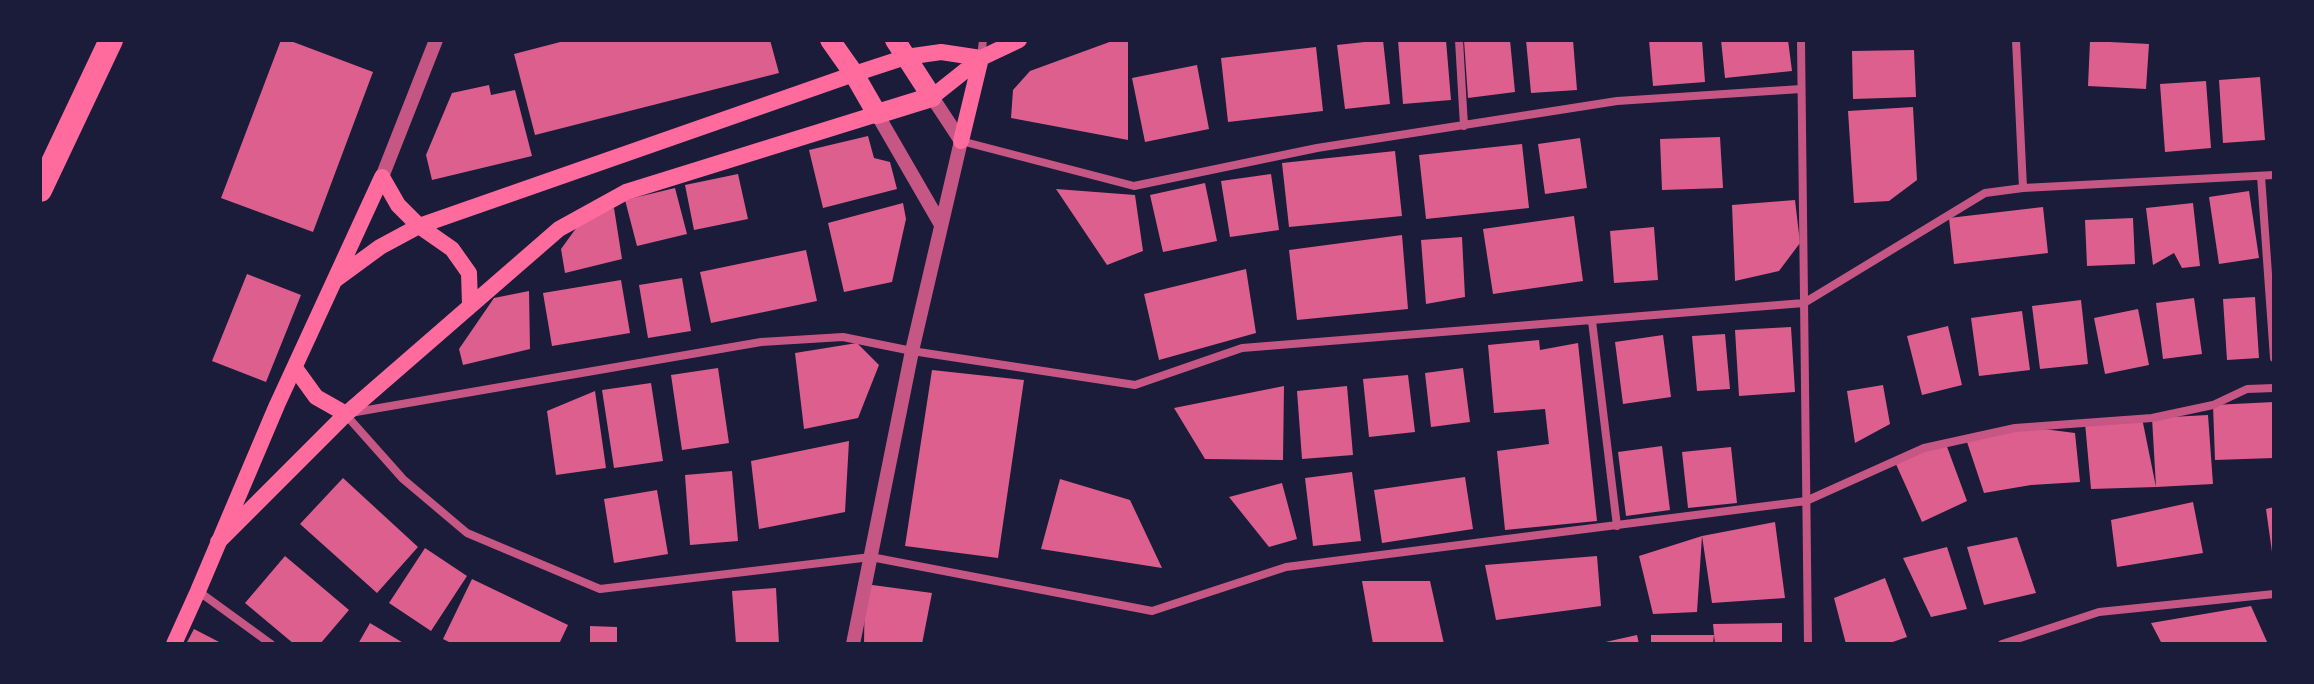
<!DOCTYPE html>
<html>
<head>
<meta charset="utf-8">
<style>
	body { margin:0 }
	#map { position:relative; width:2314px; height:684px; overflow:hidden; background:#1b1b3a; font-family:Raleway,sans-serif }
	canvas { display:block }
	.frame { position:absolute; inset:0; border:42px solid #1b1b3a; pointer-events:none }
</style>
</head>
<body>
<div id="map">
<canvas width="2314" height="684"></canvas>
<div class="frame"></div>
</div>
<script>
const ctx = document.querySelector('canvas').getContext('2d');
ctx.lineJoin = 'round';
function fillPath(path, color) {
  ctx.fillStyle = color;
  ctx.fill(path, 'evenodd');
}
function shape(rows) {
  const path = new Path2D();
  for (const r of rows) {
    path.moveTo(r[0], r[1]);
    for (let i = 2; i < r.length; i += 2) path.lineTo(r[i], r[i + 1]);
  }
  return path;
}
function strokePath(path, color, width, dash) {
  ctx.strokeStyle = color;
  ctx.lineWidth = width;
  ctx.lineCap = dash ? 'butt' : 'round';
  ctx.setLineDash(dash || []);
  ctx.stroke(path);
}
fillPath(shape([
	[281,40,288,40,373,72,313,232,221,198],
	[568,40,770,40,779,73,535,135,514,54],
	[1115,40,1128,40,1128,140,1011,118,1013,90,1030,71],
	[1383,40,1390,104,1345,109,1337,45],
	[1398,40,1446,40,1451,100,1403,104],
	[1464,40,1510,40,1515,92,1468,98],
	[1526,40,1573,40,1577,90,1531,93],
	[1649,40,1702,40,1705,82,1653,86],
	[1721,40,1788,40,1792,71,1725,78],
	[2090,41,2149,44,2146,89,2088,86],
	[1316,47,1323,111,1228,122,1221,58],
	[1914,50,1916,97,1853,99,1852,51],
	[1197,65,1209,129,1145,142,1132,78],
	[2260,77,2265,140,2223,143,2219,80],
	[2206,81,2211,148,2165,152,2160,84],
	[489,85,491,95,515,90,532,156,432,180,426,155,452,93],
	[1913,107,1917,180,1889,201,1854,203,1848,111],
	[868,136,874,158,890,162,897,189,823,208,809,150],
	[1720,137,1723,188,1662,190,1660,139],
	[1580,138,1587,188,1545,194,1538,144],
	[1522,144,1529,208,1426,219,1419,155],
	[1395,151,1402,216,1289,227,1282,163],
	[738,174,748,219,694,230,685,185],
	[1271,174,1279,230,1230,237,1221,181],
	[1205,183,1217,241,1163,252,1150,195],
	[675,188,687,234,637,246,625,200],
	[1056,189,1135,195,1143,251,1107,265],
	[2249,191,2259,258,2219,264,2209,197],
	[1795,200,1800,243,1779,271,1735,281,1732,205],
	[903,203,906,219,892,282,844,292,828,223],
	[2193,203,2200,266,2182,268,2174,253,2153,265,2146,208],
	[2043,207,2048,253,1954,264,1949,218],
	[614,208,622,259,565,273,561,249,585,216],
	[1574,216,1583,281,1493,294,1483,229],
	[2133,218,2135,264,2087,266,2085,220],
	[1654,227,1658,280,1614,283,1610,231],
	[1402,235,1408,309,1297,320,1289,250],
	[1462,237,1465,297,1426,304,1421,240],
	[806,250,817,301,711,323,700,272],
	[1246,269,1256,333,1159,360,1144,294],
	[247,274,301,295,266,382,212,361],
	[682,278,691,331,648,338,639,285],
	[621,280,630,333,552,346,543,293],
	[529,291,530,349,463,365,459,349,494,298],
	[2255,297,2259,358,2227,360,2223,299],
	[2194,298,2202,354,2163,359,2156,303],
	[2081,300,2088,364,2040,369,2032,306],
	[2138,309,2149,365,2105,374,2094,318],
	[2022,311,2030,370,1979,376,1971,318],
	[1948,326,1962,385,1922,395,1907,336],
	[1791,327,1795,392,1739,396,1735,330],
	[1725,334,1730,389,1697,391,1692,336],
	[1663,335,1671,397,1623,404,1615,342],
	[1539,340,1540,350,1578,343,1597,521,1505,530,1497,451,1549,444,1545,409,1494,413,1488,345],
	[857,343,879,365,858,418,804,429,795,353],
	[718,368,729,443,682,450,671,375],
	[1463,368,1470,422,1431,427,1425,373],
	[932,370,1024,380,998,558,905,546],
	[1408,375,1415,432,1369,437,1363,379],
	[651,383,663,461,614,468,602,390],
	[1883,385,1890,424,1855,443,1847,391],
	[1284,386,1283,460,1205,459,1174,408],
	[1347,386,1353,455,1302,459,1297,391],
	[595,391,606,468,556,475,547,411],
	[2274,402,2274,458,2215,460,2213,405],
	[2208,415,2213,484,2156,487,2152,418],
	[2142,418,2156,487,2091,489,2085,423],
	[2028,427,2075,433,2080,482,2031,485,1984,493,1966,439],
	[849,441,845,512,759,529,751,461],
	[1946,444,1967,501,1922,522,1895,462],
	[1662,446,1670,510,1626,516,1618,452],
	[1731,447,1737,503,1688,508,1682,452],
	[732,471,738,541,690,545,685,475],
	[1352,472,1361,541,1313,546,1305,478],
	[1465,477,1473,529,1382,543,1374,490],
	[343,478,418,547,377,593,300,524],
	[1060,479,1130,500,1162,568,1041,549],
	[1282,483,1297,539,1269,547,1229,497],
	[657,490,668,554,614,563,604,499],
	[2193,502,2203,553,2117,567,2111,520],
	[2274,507,2274,551,2272,552,2266,509],
	[1775,522,1785,598,1712,603,1702,536],
	[1702,536,1697,612,1653,614,1639,556],
	[2017,537,2036,593,1984,605,1967,547],
	[1947,547,1967,609,1931,617,1903,558],
	[425,548,467,576,431,631,389,603],
	[285,556,349,610,320,644,294,644,245,603],
	[1597,556,1601,606,1496,620,1485,565],
	[1885,578,1907,637,1887,644,1846,644,1834,598],
	[472,579,568,625,559,644,453,644,443,639],
	[1362,581,1430,581,1444,644,1373,644],
	[865,584,932,593,922,644,864,644],
	[776,588,779,644,736,644,732,591],
	[2251,606,2268,644,2162,644,2151,623],
	[370,623,405,644,358,644],
	[1782,623,1782,644,1715,644,1713,624],
	[590,626,617,627,617,644,590,644],
	[194,629,223,644,186,644],
	[1637,635,1639,644,1601,644,1601,643],
	[1651,635,1714,635,1713,644,1651,644]
]), '#dd5f8e');
strokePath(shape([
	[1459,40,1464,126],
	[1801,40,1808,644],
	[2016,40,2023,188],
	[981,57,983,40],
	[961,141,1134,186,1317,148,1617,101,1801,89],
	[2261,176,2274,358],
	[1592,321,1617,526],
	[350,413,761,342,843,337,912,351,1135,385,1242,348,1804,303,1985,193,2023,188,2274,175],
	[346,415,403,479,467,533,600,589,871,557,1152,611,1286,567,1806,501,1924,448,2015,428,2152,418,2213,405,2247,389,2274,388],
	[198,591,271,644],
	[2002,644,2099,612,2274,594]
]), '#c65784', 8);
strokePath(shape([
	[877,114,940,223],
	[382,177,436,40],
	[853,644,912,351,961,141,932,97]
]), '#c65784', 14);
strokePath(shape([
	[932,97,981,58,1019,40],
	[961,141,981,58],
	[335,280,380,247,419,226,854,74,906,57,941,52,981,58],
	[295,368,316,397,346,414],
	[218,542,346,414,559,229,626,192,877,114],
	[174,644,198,591,277,405,382,177,398,205,419,226,452,249,469,273,470,305]
]), '#ff6b9d', 16);
strokePath(shape([
	[830,40,854,74,877,114,932,97,895,40]
]), '#ff6b9d', 20);
strokePath(shape([
	[40,190,111,40]
]), '#ff6b9d', 24);
</script>
</body>
</html>
